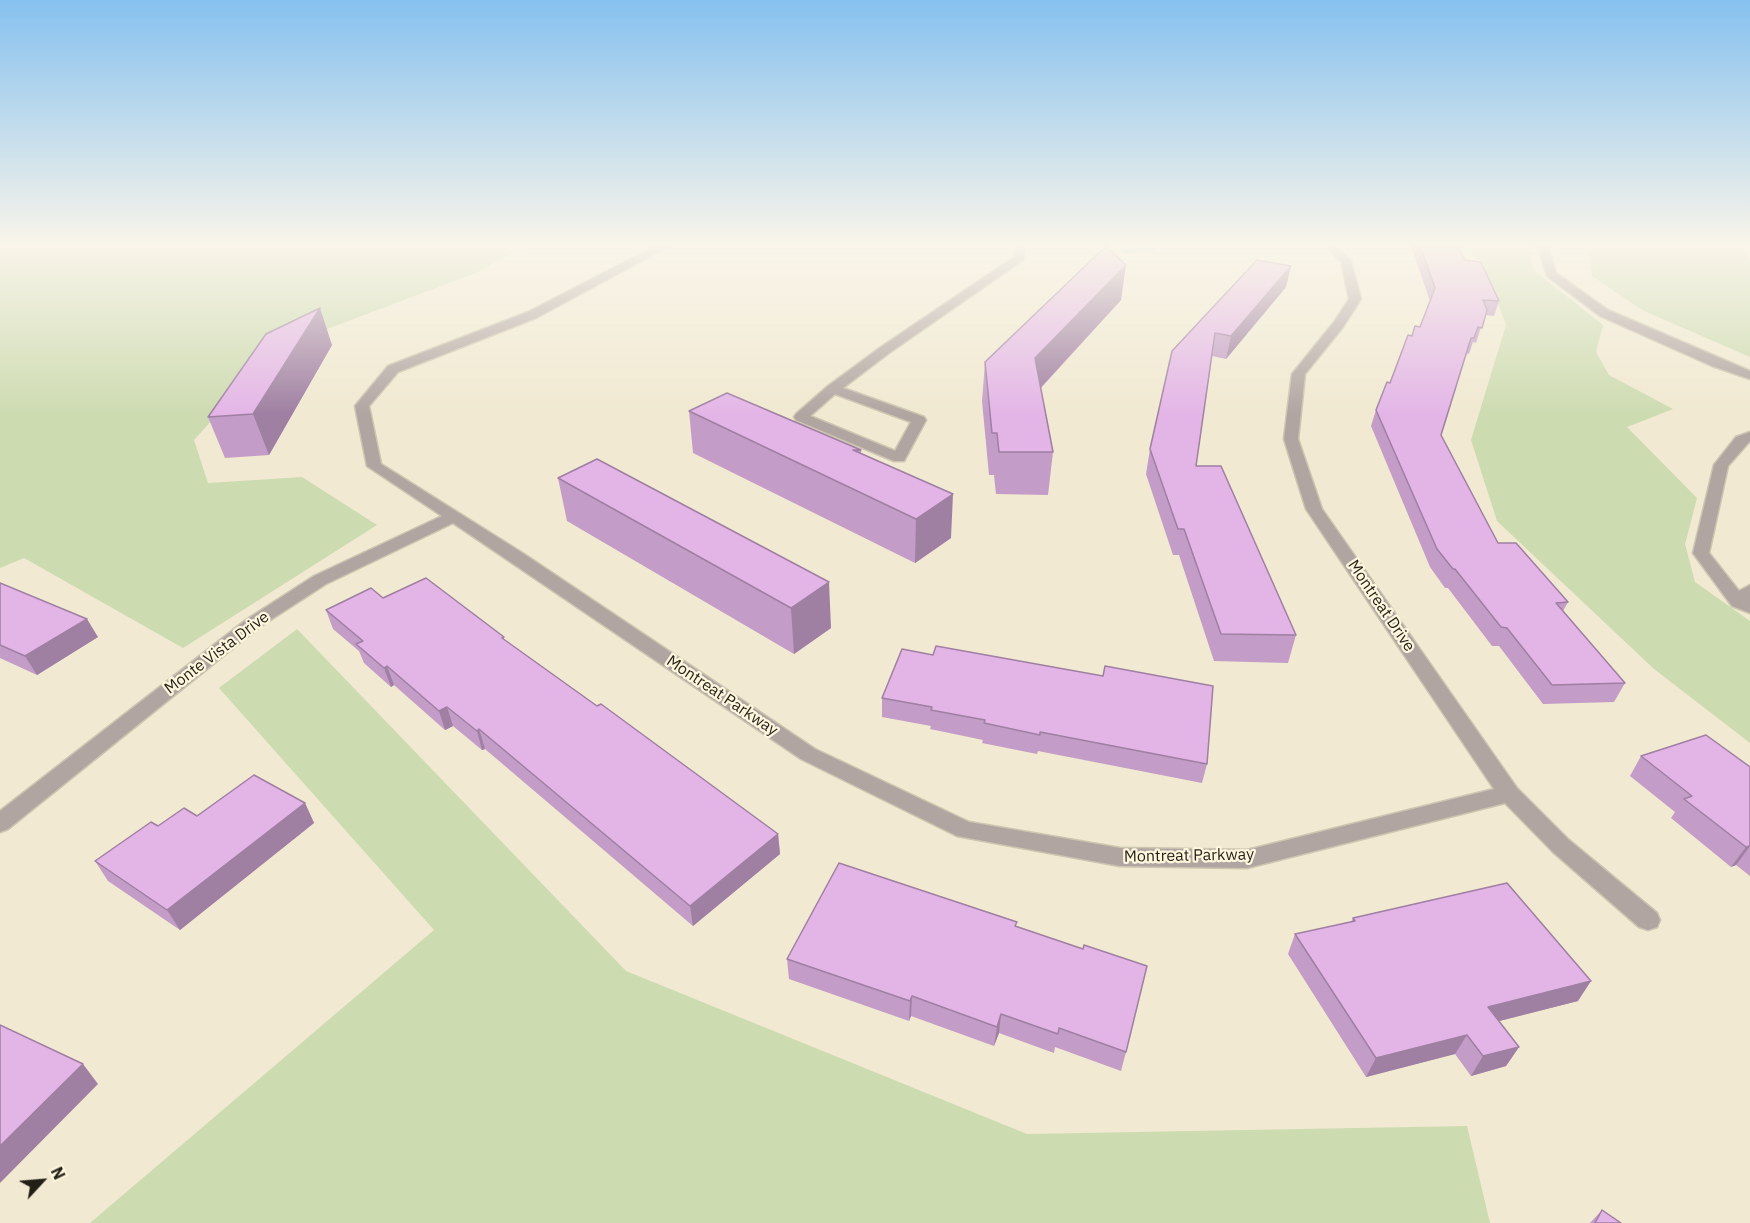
<!DOCTYPE html>
<html>
<head>
<meta charset="utf-8">
<style>
	body { margin:0 }
	#map { position:relative; width:1750px; height:1223px; overflow:hidden; background:#f1e9d1; font-family:"IBM Plex Sans",sans-serif }
	canvas { display:block }
	.north { position:absolute; left:12px; top:1151px; width:60px; height:60px; -webkit-text-stroke:4px #fff6de; paint-order:stroke; rotate:64deg; font-size:16px; font-weight:700; line-height:24px; text-align:center; color:#221f16 }
	.north::after { content:''; display:block; margin:auto; width:21px; height:27px; background:#221f16; clip-path:polygon(50% 0,100% 100%,50% 72%,0 100%) }
</style>
</head>
<body>
<div id="map">
<canvas width="1750" height="1223"></canvas>
<div class="north">N</div>
</div>
<script>
const ctx = document.querySelector('canvas').getContext('2d');
ctx.lineJoin = 'round';
function fillPath(path, color) {
  ctx.fillStyle = color;
  ctx.fill(path, 'evenodd');
}
function shape(rows) {
  const path = new Path2D();
  for (const r of rows) {
    path.moveTo(r[0], r[1]);
    for (let i = 2; i < r.length; i += 2) path.lineTo(r[i], r[i + 1]);
  }
  return path;
}
function strokePath(path, color, width, dash) {
  ctx.strokeStyle = color;
  ctx.lineWidth = width;
  ctx.lineCap = dash ? 'butt' : 'round';
  ctx.setLineDash(dash || []);
  ctx.stroke(path);
}
function write(font, color, halo, rows, align = 'center') {
  ctx.font = font + ' "IBM Plex Sans",sans-serif';
  ctx.lineWidth = 4.5;
  ctx.setLineDash([]);
  ctx.textBaseline = 'middle';
  ctx.strokeStyle = halo;
  ctx.fillStyle = color;
  for (const [text, x, y, turn = 0] of rows) {
    ctx.save();
    ctx.translate(x, y);
    ctx.rotate((+turn || 0) * Math.PI / 180);
    ctx.textAlign = isNaN(turn) ? turn : align;
    if (halo) ctx.strokeText(text, 0, 0);
    ctx.fillText(text, 0, 0);
    ctx.restore();
  }
}
fillPath(shape([
	[0,243,228,243,232,246,286,243,530,243,478,272,277,348,194,440,208,483,302,477,377,525,183,648,24,558,0,568],
	[1455,243,1515,243,1528,251,1535,271,1603,325,1596,352,1609,375,1673,409,1627,427,1697,498,1685,544,1695,582,1750,621,1750,743,1654,669,1497,521,1471,440,1506,325,1483,263],
	[1589,243,1741,243,1750,260,1750,357,1642,310,1592,276],
	[297,629,626,971,1027,1134,1467,1126,1490,1223,90,1223,434,930,219,688]
]), '#cddbb1');
fillPath(shape([
	[1157,243,1159,247,1153,251,1126,253,1121,251,1121,249,1116,244]
]), '#93d4fa');
const minor = shape([
	[661,243,675,243,536,318,398,372,369,406,381,464,524,554,815,749,969,822,1120,848,1247,850,1494,789,1306,509,1284,439,1292,374,1334,322,1349,299,1341,262,1323,243,1334,243,1351,261,1361,299,1343,327,1305,374,1298,439,1322,509,1517,788,1569,840,1657,913,1660,920,1657,927,1648,930,1639,927,1553,852,1505,803,1247,868,1120,866,957,836,801,759,453,523,326,584,258,628,8,829,0,832,0,811,246,620,314,576,442,516,367,466,355,406,388,366,528,312,661,243],
	[1017,243,1027,243,1023,260,889,353,843,388,924,417,926,420,904,461,894,461,796,420,794,417,796,414,828,386,881,347,1014,257,1017,243],
	[835,394,911,422,895,451,810,416,835,394],
	[1526,243,1547,243,1556,273,1608,310,1750,371,1750,379,1712,366,1600,316,1547,276,1538,247,1526,243],
	[1750,432,1750,441,1728,466,1709,553,1739,591,1750,585,1750,613,1732,606,1693,553,1714,465,1736,437,1750,432]
]);
strokePath(minor, '#ccc5af', 3);
fillPath(minor, '#b1a5a1');
fillPath(shape([
	[1410,243,1456,243,1465,260,1499,301,1494,316,1485,315,1476,343,1473,342,1469,354,1466,353,1441,435,1498,543,1568,602,1563,611,1625,683,1614,702,1543,704,1499,646,1492,646,1448,588,1445,588,1430,567,1371,426,1376,410,1390,383,1412,336,1420,327,1430,301],
	[1291,266,1286,287,1226,359,1212,356,1196,466,1296,635,1288,663,1214,661,1179,555,1173,555,1146,474,1150,449,1172,351],
	[1121,300,1041,388,1053,452,1048,495,996,494,994,475,989,475,982,401,985,362],
	[332,345,269,455,225,458,208,417],
	[689,411,861,450,861,453,951,538,915,563,693,453],
	[558,478,831,628,794,654,567,521],
	[0,583,98,637,37,675,0,658],
	[383,598,505,640,597,706,778,834,780,854,693,926,485,749,482,750,453,726,445,730,394,685,391,687,364,663,359,651,333,629,326,610],
	[933,655,1207,764,1202,783,1038,751,1037,754,982,743,983,740,930,729,931,726,882,717,882,698],
	[1641,756,1750,767,1750,876,1736,865,1731,867,1671,818,1675,812,1630,776],
	[305,803,314,823,180,930,108,881,95,861,158,826,197,816],
	[1353,918,1578,1001,1499,1021,1519,1047,1506,1066,1471,1076,1455,1054,1366,1077,1288,954,1295,934,1351,922],
	[1017,927,1126,1052,1121,1071,1055,1047,1054,1053,999,1033,994,1046,911,1016,909,1021,789,979,787,959],
	[1602,1210,1621,1223,1590,1223]
]), '#c39cc7');
fillPath(shape([
	[1126,265,1121,300,1031,398,1035,358],
	[1291,266,1286,287,1226,359,1231,336],
	[320,308,332,345,269,455,253,414],
	[953,494,951,538,915,563,916,519],
	[829,582,831,628,794,654,791,608],
	[87,619,98,637,37,675,25,656],
	[387,666,394,685,391,687,384,668],
	[447,707,453,726,445,730,439,711],
	[479,729,485,749,482,750,477,731],
	[305,803,314,823,180,930,167,910],
	[778,834,780,854,693,926,690,906],
	[1750,846,1736,865,1731,867,1746,847],
	[1591,981,1578,1001,1476,1027,1488,1007],
	[912,996,911,1016,909,1021,910,1001],
	[1001,1014,999,1033,994,1046,997,1027],
	[1467,1035,1455,1054,1366,1077,1376,1058],
	[1519,1047,1506,1066,1471,1076,1483,1056],
	[83,1064,98,1084,0,1183,0,1146]
]), '#9f7fa2');
const building = shape([
	[1419,243,1456,243,1465,260,1481,262,1499,301,1483,300,1487,310,1482,328,1478,327,1474,338,1471,338,1441,435,1498,543,1516,543,1568,602,1556,603,1625,683,1552,685,1507,628,1501,627,1455,569,1453,569,1437,549,1376,410,1387,382,1390,383,1408,335,1412,336,1415,326,1420,327,1435,288,1419,243],
	[1106,246,1126,265,1035,358,1053,452,999,452,997,433,992,433,985,362,1106,246],
	[1257,260,1291,266,1231,336,1215,333,1196,466,1221,466,1296,635,1221,634,1184,529,1178,529,1150,449,1172,351,1257,260],
	[320,308,253,414,208,417,266,334,320,308],
	[727,393,861,450,853,450,953,494,916,519,689,411,727,393],
	[597,459,829,582,791,608,558,478,597,459],
	[426,578,504,637,502,638,597,706,601,704,778,834,690,906,479,729,477,731,447,707,439,711,387,666,384,668,356,644,363,641,326,610,371,588,383,598,426,578],
	[0,583,87,619,25,656,0,645,0,583],
	[936,646,1103,676,1105,666,1213,686,1207,764,1040,732,1040,735,984,723,985,720,931,710,932,707,882,698,902,649,933,655,936,646],
	[1706,735,1750,767,1750,846,1746,847,1684,799,1692,796,1641,756,1706,735],
	[254,775,305,803,167,910,95,861,151,822,158,826,184,808,197,816,254,775],
	[839,863,1017,922,1015,926,1083,949,1084,945,1147,966,1126,1052,1059,1028,1058,1034,1001,1014,997,1027,912,996,910,1001,787,959,839,863],
	[1507,883,1591,981,1488,1007,1519,1047,1483,1056,1467,1035,1376,1058,1295,934,1355,921,1353,918,1507,883],
	[0,1025,83,1064,0,1146,0,1025],
	[1602,1210,1621,1223,1595,1223,1602,1210]
]);
fillPath(building, '#e3b5e7');
strokePath(building, '#9f7fa2', 1.5);
const sky = ctx.createLinearGradient(0, 0, 0, 415);
sky.addColorStop(0, '#86c1ef');
sky.addColorStop(0.59, '#f9f5ea');
sky.addColorStop(1, '#f9f5ea00');
ctx.fillStyle = sky;
ctx.fillRect(0, 0, 1750, 415);
write('16px', '#221f16', '#fff6de', [
	["Montreat Drive",1381,606,56],
	["Monte Vista Drive",217,653,-37],
	["Montreat Parkway",722,696,34],
	["Montreat Parkway",1189,856,-1]
]);
</script>
</body>
</html>
